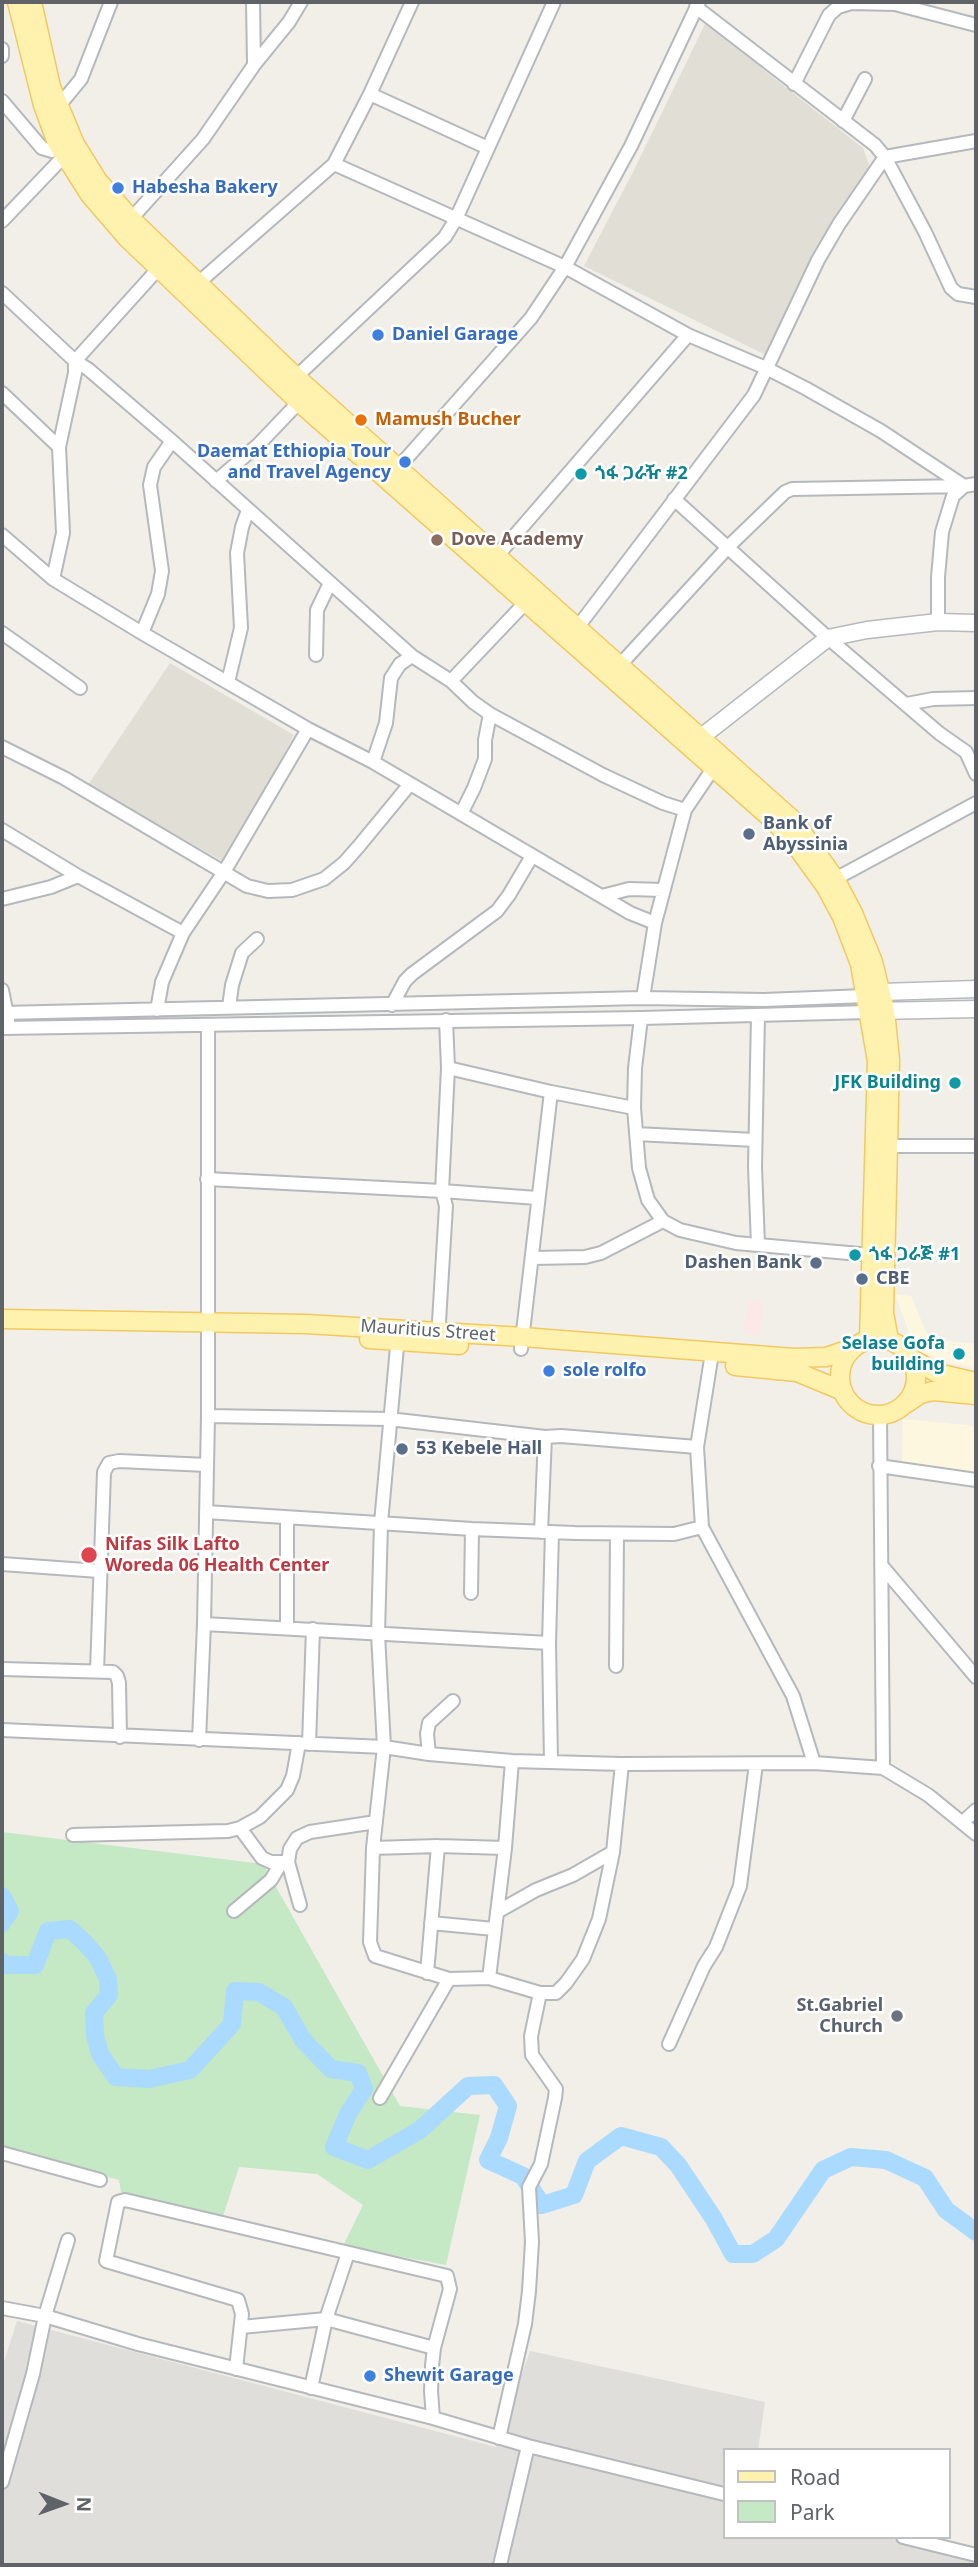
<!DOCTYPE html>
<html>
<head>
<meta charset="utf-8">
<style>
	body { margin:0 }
	#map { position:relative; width:978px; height:2567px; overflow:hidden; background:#f1efe8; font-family:"Noto Sans",sans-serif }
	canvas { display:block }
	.frame { position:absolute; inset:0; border:4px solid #5f6368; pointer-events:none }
	.legend { position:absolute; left:723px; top:2448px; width:228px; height:91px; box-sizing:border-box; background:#fff; border:2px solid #bfc1c3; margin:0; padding:9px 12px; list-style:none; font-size:21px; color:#5f6368 }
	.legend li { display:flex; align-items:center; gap:14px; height:35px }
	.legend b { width:35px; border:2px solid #bfc1c3 }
	.north { position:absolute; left:28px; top:2469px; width:70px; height:70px; -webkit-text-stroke:5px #fff; paint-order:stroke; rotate:91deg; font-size:19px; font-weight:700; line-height:28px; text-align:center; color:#5f6368 }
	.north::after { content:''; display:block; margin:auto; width:24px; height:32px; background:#5f6368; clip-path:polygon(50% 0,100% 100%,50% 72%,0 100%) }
</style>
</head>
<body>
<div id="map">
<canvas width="978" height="2567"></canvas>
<div class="frame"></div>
<ul class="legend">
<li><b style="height:9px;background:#fff2af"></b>Road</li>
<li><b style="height:19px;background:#c5e8c5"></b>Park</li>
</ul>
<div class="north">N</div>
</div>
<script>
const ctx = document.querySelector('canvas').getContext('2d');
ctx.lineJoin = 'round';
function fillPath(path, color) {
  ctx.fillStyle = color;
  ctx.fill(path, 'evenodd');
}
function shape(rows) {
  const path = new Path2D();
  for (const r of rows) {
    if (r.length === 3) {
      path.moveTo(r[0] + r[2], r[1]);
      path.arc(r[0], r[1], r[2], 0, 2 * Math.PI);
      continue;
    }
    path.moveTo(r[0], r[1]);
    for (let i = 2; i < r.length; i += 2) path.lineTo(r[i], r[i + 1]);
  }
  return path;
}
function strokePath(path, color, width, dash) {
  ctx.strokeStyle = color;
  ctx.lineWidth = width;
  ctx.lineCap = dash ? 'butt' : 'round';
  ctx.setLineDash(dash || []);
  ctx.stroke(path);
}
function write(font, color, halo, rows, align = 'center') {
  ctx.font = font + ' "Noto Sans","Noto Sans Ethiopic",sans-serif';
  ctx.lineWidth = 5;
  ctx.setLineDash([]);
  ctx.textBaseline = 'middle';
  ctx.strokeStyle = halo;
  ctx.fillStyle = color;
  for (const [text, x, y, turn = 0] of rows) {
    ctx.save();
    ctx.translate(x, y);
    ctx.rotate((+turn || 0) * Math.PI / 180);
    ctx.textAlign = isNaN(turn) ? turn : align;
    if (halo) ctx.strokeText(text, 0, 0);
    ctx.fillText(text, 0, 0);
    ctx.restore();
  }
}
fillPath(shape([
	[895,1294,911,1296,929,1339,976,1344,976,1368,918,1357],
	[903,1419,976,1426,976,1478,902,1471]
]), '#fef7e0');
fillPath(shape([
	[17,2321,496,2447,530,2351,765,2402,758,2450,724,2450,724,2537,885,2537,976,2561,976,2565,2,2565,2,2368]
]), '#e0deda');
fillPath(shape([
	[708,18,765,71,863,148,870,167,816,248,768,356,584,266,634,170],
	[170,663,294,735,226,863,88,785]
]), '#e1ded6');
fillPath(shape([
	[749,1300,763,1301,759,1335,743,1333]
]), '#fce8e6');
fillPath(shape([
	[2,1832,263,1864,400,2106,480,2115,446,2265,343,2246,363,2205,317,2174,239,2167,223,2216,121,2192,119,2180,2,2148]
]), '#c5e8c5');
strokePath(shape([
	[2,1896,10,1911,2,1923],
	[2,1962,6,1965,35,1965,48,1931,70,1929,86,1944,98,1958,108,1979,109,1995,94,2013,95,2035,100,2054,116,2077,149,2079,190,2070,232,2024,235,1991,259,1992,284,2007,303,2040,331,2069,358,2073,364,2089,348,2114,334,2147,368,2160,420,2130,468,2086,494,2085,508,2106,499,2138,488,2160,523,2176,542,2205,574,2195,587,2161,621,2136,661,2147,678,2165,714,2219,733,2254,753,2254,776,2239,823,2170,851,2157,886,2160,925,2178,946,2210,976,2232]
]), '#aadaff', 18);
const street = shape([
	[253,2,254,65],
	[696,7,875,145,885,157,925,232,951,288,958,294,976,297],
	[2,49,2,56],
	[794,84,829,15,838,7,851,3,895,4,976,25],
	[370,94,488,148],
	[2,101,42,148,52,151,57,143],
	[58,107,81,79,111,2],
	[843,121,865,79],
	[334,164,565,267,688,335,766,368,805,388,881,431,964,486,953,496,942,532,938,577,938,622],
	[131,219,203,139,254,65,289,22,301,2],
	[2,221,68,152],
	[197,284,334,164,370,94,412,2],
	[2,293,75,361,88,369,172,441,412,656,451,681,473,702,490,714,603,775,663,803,685,810],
	[296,377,445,237,456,219,554,2],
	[2,393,59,447],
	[397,469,531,318,565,267,631,146,699,2],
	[216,481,259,444,299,402],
	[674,499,828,638,939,733,966,752,976,774],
	[2,535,53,579,142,633,308,729,373,762,630,913,655,923],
	[497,556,688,335],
	[53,579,63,533,59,447,75,373,75,361,158,269],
	[577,628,754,395,818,260,839,224,885,157,976,141],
	[2,633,80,688],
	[142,633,158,594,162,571,150,485,154,467,172,441],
	[316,655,317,610,330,583],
	[619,666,729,546,785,492,792,489,964,486,976,484],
	[451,681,526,602],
	[228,682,241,628,237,553,242,527,248,510],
	[907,704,933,699,976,698],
	[2,747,64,778,247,886,268,891,292,890,324,879,344,863,359,846,410,784],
	[373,762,386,723,391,678,400,664,412,656],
	[461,814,474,788,485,759,485,740,490,714],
	[2,830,78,876,183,933],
	[835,879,976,803],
	[602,896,629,889,663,890],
	[2,899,51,887,78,876],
	[2,990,8,1020],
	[643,998,655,923,685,810,714,767],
	[392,1005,405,981,412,974,497,911,509,895,532,856],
	[229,1007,232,985,242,953,257,939],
	[157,1010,162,982,183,933,224,872,308,729],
	[2,1013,643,998,764,1000,865,996],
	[641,1018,635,1068,634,1108,639,1168,648,1200,663,1221,680,1230,736,1243,871,1255],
	[2,1028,641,1018,869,1012],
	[448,1068,551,1092,634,1108],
	[636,1134,755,1140],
	[889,1146,976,1146],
	[207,1179,442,1191,537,1198],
	[758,1245,755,1167,758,1015],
	[532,1258,585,1257,601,1253,663,1221],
	[398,1336,381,1523,378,1634,384,1747,373,1848,370,1942,375,1956,449,1979,489,1978,540,1993,556,1993,566,1983,583,1959,599,1919,613,1852,622,1764],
	[438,1338,446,1206,442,1191,448,1068,446,1020],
	[521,1349,551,1092],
	[712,1353,697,1447,702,1527,793,1696,814,1763],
	[880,1415,883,1768],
	[208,1416,389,1419,545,1437,561,1436,697,1447],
	[879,1466,976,1480],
	[206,1512,472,1529,575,1533,674,1534,702,1527],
	[287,1518,287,1628],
	[541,1532,545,1437],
	[2,1564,99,1571],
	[881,1565,976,1677],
	[471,1593,472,1529],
	[204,1624,549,1643],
	[616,1666,617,1534],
	[2,1669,113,1672,117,1676,119,1683,120,1737],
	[97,1671,104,1472,109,1463,119,1461,207,1465],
	[2,1730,384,1747,429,1754,512,1761,622,1764,814,1763,883,1768,928,1795,976,1834],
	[199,1740,204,1624,208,1416,208,1026],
	[309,1744,313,1629],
	[429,1754,427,1734,429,1723,453,1701],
	[551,1762,549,1643,552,1532],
	[962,1823,976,1810],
	[240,1828,262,1858,271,1862,288,1862],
	[73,1835,228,1831,240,1828,260,1817,287,1790,293,1776,299,1743],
	[373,1848,438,1846,505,1848,512,1761],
	[300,1905,288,1862,290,1849,297,1838,310,1832,376,1822],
	[234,1911,271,1880,281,1863],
	[497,1912,536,1890,573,1875,613,1852],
	[431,1923,494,1929],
	[427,1973,438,1846],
	[489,1978,505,1848],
	[669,2044,704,1966,716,1947,740,1886,756,1764],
	[380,2098,449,1979],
	[2,2153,100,2180],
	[2,2308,45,2316,138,2344,433,2418,528,2446,724,2494],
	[241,2327,326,2319,434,2348],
	[236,2369,242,2314,238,2300,106,2261,118,2202,125,2200,447,2276,450,2289,434,2348,432,2366,431,2391,433,2418],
	[311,2388,326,2319,348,2253],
	[499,2438,525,2324,529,2291,532,2242,529,2187,541,2164,555,2098,556,2089,532,2055,531,2036,540,1993],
	[2,2482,33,2374,45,2316,68,2240],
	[903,2537,976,2555],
	[500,2565,528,2446]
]);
const secondary = shape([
	[691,745,828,638,867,630,938,622,976,623],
	[871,995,881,992,976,989],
	[875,1011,976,1009]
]);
const primary = shape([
	[17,2,43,105,57,143,90,195,127,238,299,402,773,820,792,840,826,887,842,917,860,964,877,1061,869,1340],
	[32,2,51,87,75,144,98,181,131,219,296,377,794,821,835,879,853,913,873,962,885,1011,890,1060,884,1313,889,1340],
	[2,1319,306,1324,523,1337,794,1358,826,1357,853,1348],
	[369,1339,459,1345],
	[878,1377,38],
	[912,1359,937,1373,976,1382],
	[735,1366,797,1372,843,1391],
	[907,1403,920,1394,933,1391,976,1395]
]);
strokePath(street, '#b5b8bc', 16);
strokePath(secondary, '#b6babf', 19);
strokePath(primary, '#f2c960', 21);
strokePath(street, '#fff', 12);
strokePath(secondary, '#fff', 16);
strokePath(primary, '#fff2af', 18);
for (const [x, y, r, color] of [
	[118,188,7,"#3f7fe0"],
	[378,335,7,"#3f7fe0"],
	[361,420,7,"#e8710a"],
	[405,462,7,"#3f7fe0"],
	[581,474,7,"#0f9aa8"],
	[437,540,7,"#8d6e63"],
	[749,834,7,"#5c6f8a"],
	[955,1083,7,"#0f9aa8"],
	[855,1255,7,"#0f9aa8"],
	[816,1263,7,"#5c6f8a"],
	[862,1279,7,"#5c6f8a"],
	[959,1354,7,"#0f9aa8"],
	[549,1371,7,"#3f7fe0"],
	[402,1449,7,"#5c6f8a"],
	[89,1555,9,"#e0444e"],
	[897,2016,7,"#6b7280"],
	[370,2376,7,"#3f7fe0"]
]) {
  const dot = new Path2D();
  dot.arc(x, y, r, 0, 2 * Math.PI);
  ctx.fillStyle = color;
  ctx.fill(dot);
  strokePath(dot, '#fff', 2.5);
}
write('bold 18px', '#366cbe', '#fff', [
	["Habesha Bakery",132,188],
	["Daniel Garage",392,335],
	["Daemat Ethiopia Tour",391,452,"right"],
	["and Travel Agency",391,473,"right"],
	["sole rolfo",563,1371],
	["Shewit Garage",384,2376]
], 'left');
write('bold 18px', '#c56008', '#fff', [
	["Mamush Bucher",375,420]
], 'left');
write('bold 18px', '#0d838f', '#fff', [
	["ጎፋ ጋራዥ #2",595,474],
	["JFK Building",941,1083,"right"],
	["ጎፋ ጋራጅ #1",869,1255],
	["Selase Gofa",945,1344,"right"],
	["building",945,1365,"right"]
], 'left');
write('bold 18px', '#785e54', '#fff', [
	["Dove Academy",451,540]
], 'left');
write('bold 18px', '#4e5e75', '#fff', [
	["Bank of",763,824],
	["Abyssinia",763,845],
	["Dashen Bank",802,1263,"right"],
	["CBE",876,1279],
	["53 Kebele Hall",416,1449]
], 'left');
write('18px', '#5f6368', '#fff', [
	["Mauritius Street",428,1331,4]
]);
write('bold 18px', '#be3a42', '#fff', [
	["Nifas Silk Lafto",105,1545],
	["Woreda 06 Health Center",105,1566]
], 'left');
write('bold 18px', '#5b616d', '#fff', [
	["St.Gabriel",883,2006],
	["Church",883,2027]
], 'right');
</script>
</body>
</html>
